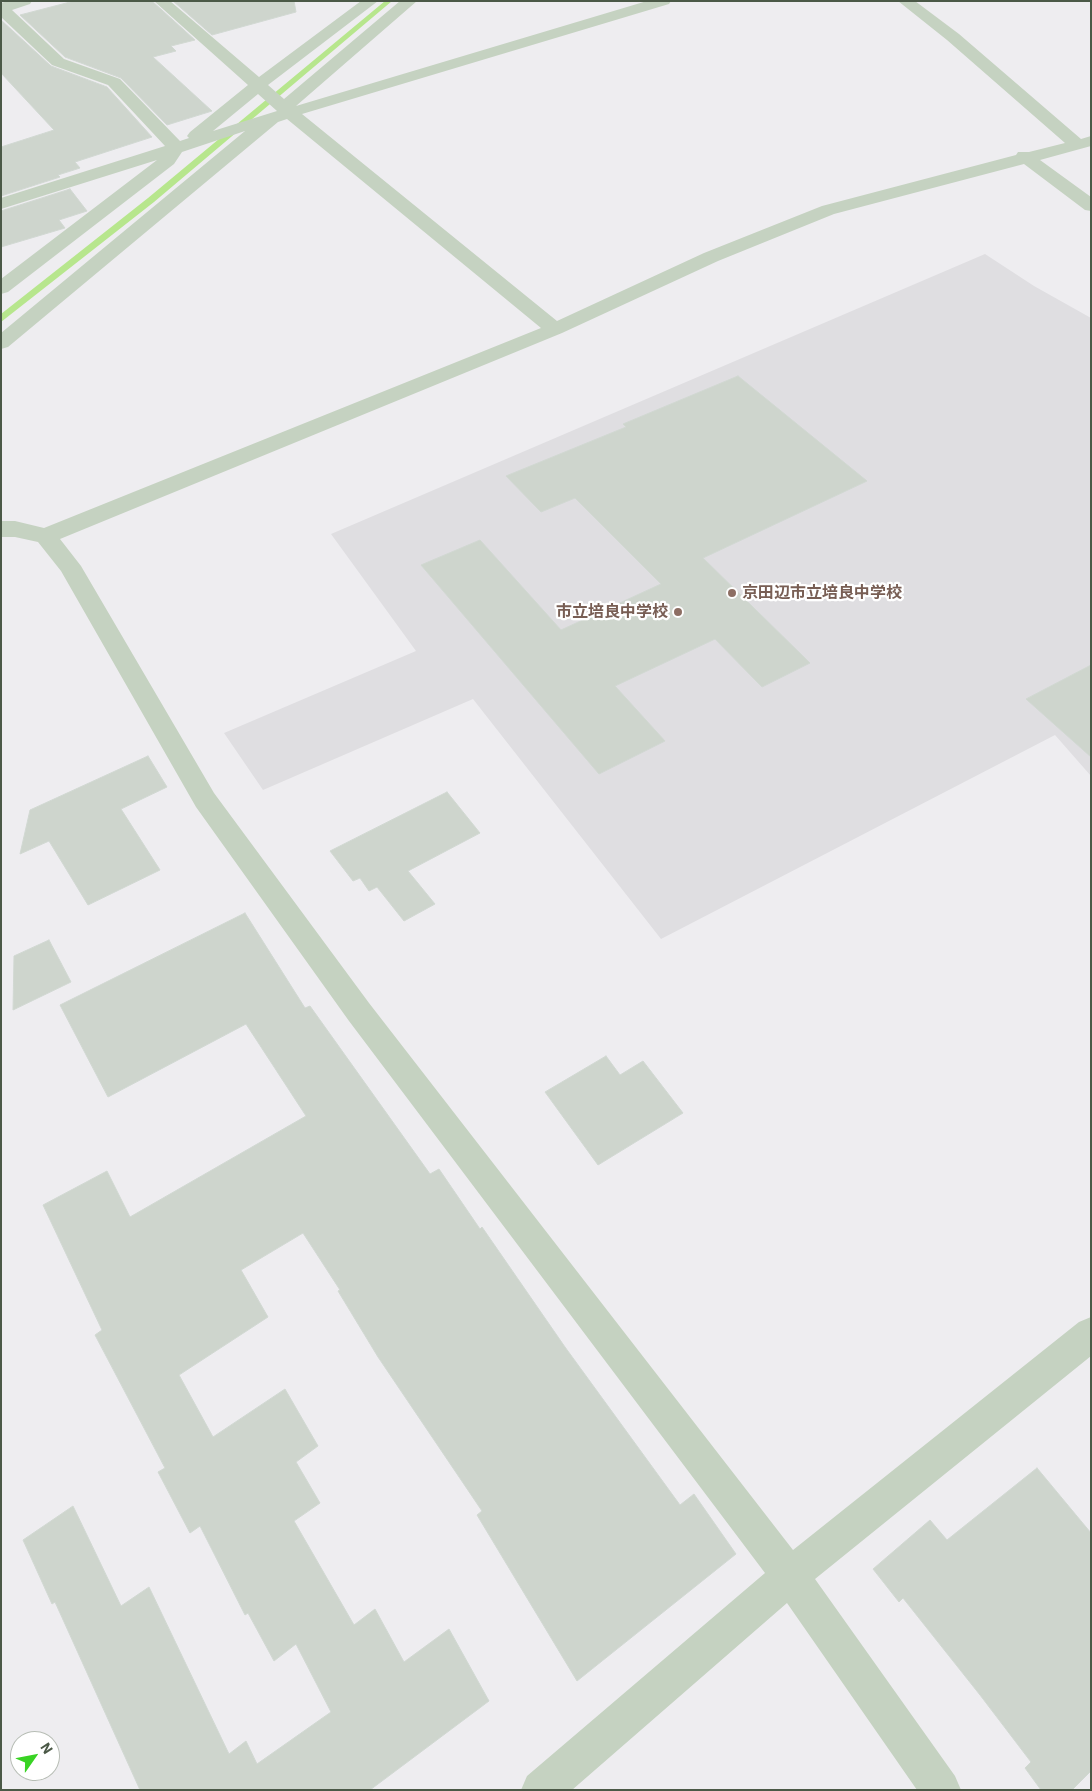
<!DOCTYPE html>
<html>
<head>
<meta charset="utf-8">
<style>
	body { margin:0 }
	#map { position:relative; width:1092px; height:1791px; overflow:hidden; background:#eeedf0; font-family:"IBM Plex Sans",sans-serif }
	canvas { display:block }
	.frame { position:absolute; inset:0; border:2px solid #4b5947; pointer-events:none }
	.north { position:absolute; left:10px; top:1731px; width:50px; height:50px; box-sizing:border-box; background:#fff; border:1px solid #b7bdb5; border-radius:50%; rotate:57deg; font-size:14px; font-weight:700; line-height:20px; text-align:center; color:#4b5947 }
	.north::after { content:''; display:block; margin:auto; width:18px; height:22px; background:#39d324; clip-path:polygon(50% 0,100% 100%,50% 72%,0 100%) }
</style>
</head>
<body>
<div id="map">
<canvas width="1092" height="1791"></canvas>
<div class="frame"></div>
<div class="north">N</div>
</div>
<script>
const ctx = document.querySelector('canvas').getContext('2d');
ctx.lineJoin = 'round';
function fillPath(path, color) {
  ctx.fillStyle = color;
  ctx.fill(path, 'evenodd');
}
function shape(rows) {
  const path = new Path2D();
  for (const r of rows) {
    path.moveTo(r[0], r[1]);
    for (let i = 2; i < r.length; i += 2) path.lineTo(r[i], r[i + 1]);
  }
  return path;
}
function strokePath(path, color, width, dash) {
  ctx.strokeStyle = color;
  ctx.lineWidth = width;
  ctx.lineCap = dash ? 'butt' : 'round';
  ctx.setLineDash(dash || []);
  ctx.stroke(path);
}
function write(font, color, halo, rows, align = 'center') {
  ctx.font = font + ' "IBM Plex Sans","Noto Sans JP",sans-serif';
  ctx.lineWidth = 4.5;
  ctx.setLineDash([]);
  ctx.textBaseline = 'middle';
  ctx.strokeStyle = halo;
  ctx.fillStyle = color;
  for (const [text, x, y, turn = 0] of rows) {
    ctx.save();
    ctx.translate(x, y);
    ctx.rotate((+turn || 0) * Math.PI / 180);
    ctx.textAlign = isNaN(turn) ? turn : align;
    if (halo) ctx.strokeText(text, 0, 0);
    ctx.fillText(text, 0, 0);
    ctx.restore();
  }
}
fillPath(shape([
	[985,254,1034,286,1091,318,1091,776,1055,735,661,939,473,699,263,790,224,733,416,651,331,534]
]), '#dfdee1');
fillPath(shape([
	[385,1,392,1,154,202,1,322,1,314,148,198,385,1]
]), '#b7e68d');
const building = shape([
	[74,1,152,1,195,40,171,46,176,51,153,57,212,111,167,125,121,78,65,57,20,15,74,1],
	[173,1,294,1,296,12,212,35,173,1],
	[1,20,51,66,107,87,152,137,75,162,80,168,58,175,60,177,1,196,1,147,54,130,1,73,1,20],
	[70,189,87,211,59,220,65,228,1,247,1,211,70,189],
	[738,376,867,481,703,558,810,663,762,687,715,639,615,686,665,741,599,774,421,565,480,540,561,630,661,584,575,498,541,512,506,476,626,427,623,424,738,376],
	[1091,665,1091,757,1026,699,1091,665],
	[148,756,167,787,121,809,160,870,88,905,49,841,20,854,30,810,148,756],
	[447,792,480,833,408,871,435,904,404,921,377,887,369,891,360,878,353,881,330,851,447,792],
	[245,913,305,1008,310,1006,430,1174,439,1169,480,1229,482,1227,565,1347,680,1505,694,1494,736,1554,577,1681,477,1515,482,1511,378,1357,338,1291,340,1290,303,1233,241,1270,268,1317,179,1375,213,1437,285,1389,318,1446,296,1462,320,1503,294,1521,354,1625,375,1609,404,1662,449,1629,489,1701,370,1790,140,1790,55,1602,52,1604,23,1540,73,1506,121,1606,149,1587,229,1754,246,1741,257,1764,331,1712,296,1644,274,1661,248,1613,245,1615,200,1526,190,1533,158,1472,165,1468,95,1335,102,1330,43,1205,107,1171,130,1217,306,1116,246,1024,108,1097,60,1005,245,913],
	[49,940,71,982,13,1010,14,956,49,940],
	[606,1056,620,1075,643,1061,683,1113,598,1165,545,1092,606,1056],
	[1037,1468,1091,1533,1091,1771,1072,1790,1041,1790,1025,1768,1031,1762,980,1695,903,1598,899,1602,873,1569,930,1520,947,1540,1037,1468]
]);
fillPath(building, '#ced5cd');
strokePath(building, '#d1d8d2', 1);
fillPath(shape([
	[8,1,32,1,30,4,12,10,64,59,120,79,180,141,189,138,187,136,190,132,248,85,154,1,170,1,259,77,361,1,378,1,268,85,284,99,400,1,417,1,296,106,647,1,671,1,669,4,302,114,557,321,704,253,822,206,1016,155,1018,152,1029,152,1065,143,947,40,898,1,915,1,959,34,1081,139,1091,136,1091,146,1040,160,1091,197,1091,211,1085,210,1024,164,834,214,718,261,562,333,60,539,81,566,214,793,369,1003,793,1550,1079,1322,1091,1317,1091,1356,815,1579,955,1776,961,1790,917,1790,787,1603,572,1790,521,1790,527,1776,765,1573,349,1021,196,807,61,571,38,542,15,537,1,537,1,521,15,521,44,528,541,328,287,119,278,122,8,347,1,349,1,333,245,131,182,152,174,164,8,292,1,294,1,279,157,160,1,209,1,198,165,146,108,85,52,65,1,17,1,3,8,1],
	[258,94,277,111,213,131,258,94]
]), '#c5d2c1');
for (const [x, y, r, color] of [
	[732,593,5,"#8d6e63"],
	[678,612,5,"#8d6e63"]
]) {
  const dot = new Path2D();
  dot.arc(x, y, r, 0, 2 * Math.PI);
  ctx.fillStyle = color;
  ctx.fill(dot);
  strokePath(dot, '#fff', 2);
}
write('bold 16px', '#785e54', '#fff', [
	["京田辺市立培良中学校",742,593],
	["市立培良中学校",668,612,"right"]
], 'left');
</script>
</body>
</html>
